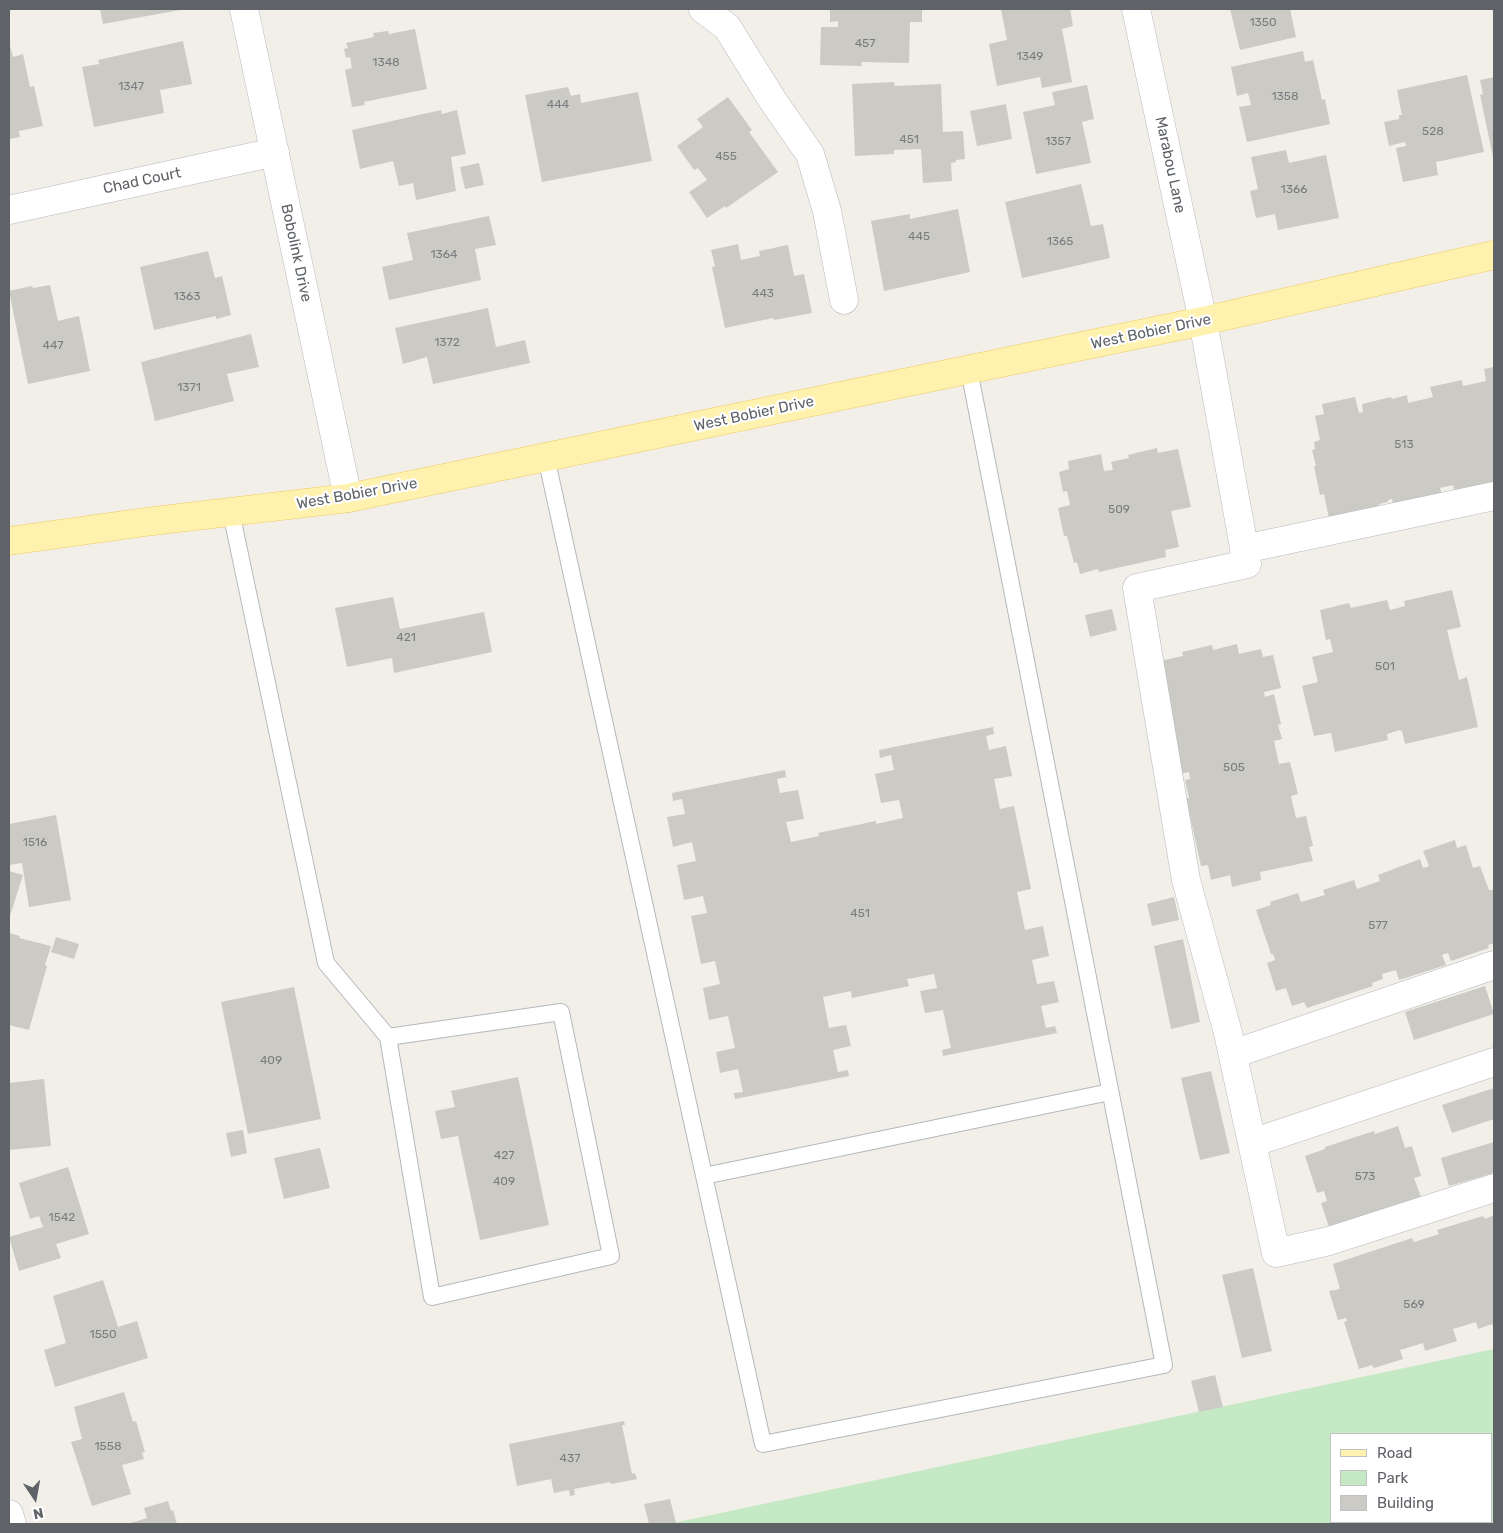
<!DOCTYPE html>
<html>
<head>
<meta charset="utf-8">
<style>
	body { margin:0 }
	#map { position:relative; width:1503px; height:1533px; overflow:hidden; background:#f1efe8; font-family:Rubik,sans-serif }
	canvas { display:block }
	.frame { position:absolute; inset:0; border:10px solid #5f6368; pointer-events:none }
	.legend { position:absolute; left:1330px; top:1433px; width:162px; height:90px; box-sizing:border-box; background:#fff; border:1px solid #bfc1c3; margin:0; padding:6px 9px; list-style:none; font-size:15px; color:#5f6368 }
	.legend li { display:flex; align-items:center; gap:10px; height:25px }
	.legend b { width:25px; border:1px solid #bfc1c3 }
	.north { position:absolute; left:10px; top:1473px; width:50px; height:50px; -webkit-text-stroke:4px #fff; paint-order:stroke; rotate:168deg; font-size:14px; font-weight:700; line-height:20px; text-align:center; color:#5f6368 }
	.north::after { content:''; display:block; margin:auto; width:18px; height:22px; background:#5f6368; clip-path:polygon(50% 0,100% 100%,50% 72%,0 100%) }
</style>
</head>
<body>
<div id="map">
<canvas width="1503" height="1533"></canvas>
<div class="frame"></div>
<ul class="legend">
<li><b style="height:6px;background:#fff2af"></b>Road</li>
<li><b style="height:14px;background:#c5e8c5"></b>Park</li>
<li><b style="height:14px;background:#cccac5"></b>Building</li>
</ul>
<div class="north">N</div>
</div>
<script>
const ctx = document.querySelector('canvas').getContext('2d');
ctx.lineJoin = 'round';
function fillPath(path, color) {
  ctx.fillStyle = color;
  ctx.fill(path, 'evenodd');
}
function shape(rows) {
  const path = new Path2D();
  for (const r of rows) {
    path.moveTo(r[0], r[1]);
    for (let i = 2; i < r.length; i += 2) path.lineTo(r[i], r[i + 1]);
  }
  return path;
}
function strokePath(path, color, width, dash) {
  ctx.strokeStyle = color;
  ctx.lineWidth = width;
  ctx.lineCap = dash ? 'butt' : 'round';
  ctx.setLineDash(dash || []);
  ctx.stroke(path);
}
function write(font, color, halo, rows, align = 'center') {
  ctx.font = font + ' Rubik,sans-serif';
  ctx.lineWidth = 4.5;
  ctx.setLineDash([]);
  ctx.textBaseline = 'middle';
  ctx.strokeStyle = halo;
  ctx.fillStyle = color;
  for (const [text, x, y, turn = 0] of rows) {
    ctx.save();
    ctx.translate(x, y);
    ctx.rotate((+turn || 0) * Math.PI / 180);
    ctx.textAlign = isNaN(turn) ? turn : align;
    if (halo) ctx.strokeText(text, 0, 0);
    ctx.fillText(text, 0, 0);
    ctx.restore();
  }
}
fillPath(shape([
	[1494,1349,1494,1524,669,1524],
	[1332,1434,1492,1434,1492,1522,1332,1522]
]), '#c5e8c5');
fillPath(shape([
	[100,9,180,9,180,10,103,24],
	[830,9,922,9,922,22,910,22,909,63,861,62,862,66,820,65,821,27,838,27,838,21,830,22],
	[1001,9,1070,9,1073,26,1062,29,1072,82,1042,88,1040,77,997,86,989,44,1007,40],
	[1230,9,1290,9,1296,37,1240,50],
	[415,29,427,89,364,102,365,105,352,107,345,70,352,68,350,57,346,58,344,49,348,48,346,43,374,37,373,33,388,31,389,34],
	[183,41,192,84,160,90,164,113,94,127,82,67,99,64,98,60],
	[9,42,13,57,23,54,30,87,34,86,43,126,19,131,20,137,9,139],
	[1303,51,1305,62,1313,60,1322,100,1325,99,1330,124,1247,142,1239,107,1251,105,1248,93,1237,96,1231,67],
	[1467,75,1484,152,1436,162,1438,175,1403,182,1396,148,1406,146,1405,142,1389,146,1384,122,1399,119,1399,115,1402,115,1397,90],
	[1494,77,1494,157,1493,157,1480,95,1483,94,1480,80],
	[894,82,895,86,941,84,943,132,963,131,965,159,956,160,956,162,951,163,952,181,923,183,921,149,894,150,894,154,855,156,852,84],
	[1087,85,1094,119,1082,122,1091,163,1036,174,1023,112,1055,105,1052,92],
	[568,87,571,96,580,94,581,103,638,92,652,161,542,182,525,95],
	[728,97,752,130,749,132,778,172,726,208,725,206,707,218,689,192,707,180,698,168,694,170,677,146,703,127,697,119],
	[1006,104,1012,139,977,146,970,111],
	[441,110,442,114,457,110,466,154,451,157,456,191,416,200,413,183,399,186,393,161,360,169,352,130],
	[1286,150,1289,163,1326,155,1339,218,1278,230,1275,214,1256,218,1250,191,1258,189,1251,157],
	[479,163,484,185,465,189,460,167],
	[1081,184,1091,226,1103,224,1110,258,1022,278,1005,202],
	[958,209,970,272,884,291,871,221,910,214,910,219],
	[489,216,496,245,475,249,481,280,389,300,382,267,413,260,407,233],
	[738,244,741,260,760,256,759,251,788,245,794,276,804,274,812,313,774,320,773,318,725,328,712,267,715,266,711,250],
	[208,251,215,278,222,276,231,315,216,319,216,316,154,330,140,267],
	[50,285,58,321,79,316,90,371,28,384,9,291,32,286,33,288],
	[488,308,496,347,525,340,530,363,433,384,427,357,403,364,395,328],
	[251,334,259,367,227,374,234,401,155,421,141,362],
	[1494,367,1494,484,1466,490,1466,488,1454,490,1453,485,1440,488,1443,498,1394,509,1392,499,1388,500,1388,502,1379,504,1381,510,1329,518,1324,494,1320,495,1314,466,1316,466,1312,450,1315,449,1314,442,1320,440,1315,416,1324,414,1322,404,1355,397,1359,413,1363,412,1362,404,1391,397,1392,399,1407,395,1408,403,1433,397,1430,387,1462,380,1463,386,1486,381,1484,369],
	[1157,448,1158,453,1178,449,1191,507,1171,511,1179,547,1165,550,1166,557,1099,572,1098,569,1080,574,1077,562,1074,563,1067,536,1064,536,1058,508,1070,505,1067,491,1063,492,1059,472,1069,469,1068,461,1101,454,1104,471,1113,470,1111,462,1129,458,1128,455],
	[1452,590,1461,627,1447,630,1459,680,1467,677,1478,727,1405,744,1402,731,1400,730,1387,734,1388,740,1335,752,1331,733,1314,736,1302,686,1318,682,1312,657,1333,652,1330,639,1326,640,1320,610,1349,603,1351,608,1387,600,1390,610,1405,606,1404,601],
	[393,597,400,629,484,612,492,652,394,673,392,658,347,667,335,608],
	[1112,609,1117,630,1090,637,1085,615],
	[1237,644,1239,654,1261,649,1263,657,1273,655,1281,688,1264,692,1265,697,1274,694,1281,724,1278,725,1282,739,1274,741,1279,764,1290,762,1298,794,1291,796,1296,818,1306,816,1313,846,1309,847,1313,861,1260,872,1261,880,1232,887,1230,875,1211,880,1208,865,1201,866,1186,798,1189,798,1185,780,1190,779,1189,772,1179,774,1160,661,1183,656,1182,652,1212,645,1213,650],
	[993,727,994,734,986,736,989,750,1006,746,1012,776,994,779,1000,809,1014,806,1031,889,1017,892,1025,930,1043,926,1049,956,1032,960,1037,984,1054,981,1059,1002,1041,1006,1046,1028,1055,1026,1057,1033,943,1056,942,1050,951,1048,943,1010,925,1013,920,991,937,988,934,974,907,979,909,986,852,998,851,991,823,997,829,1028,846,1025,851,1046,833,1050,838,1072,848,1070,849,1076,735,1099,734,1093,743,1092,738,1069,720,1073,716,1052,735,1048,728,1016,709,1020,703,988,720,984,715,961,701,964,691,916,707,913,703,896,684,900,677,865,696,861,692,842,673,847,667,817,685,814,682,799,673,801,672,793,785,770,786,777,777,779,780,793,798,790,804,819,786,822,791,842,819,836,818,833,876,821,876,824,903,818,899,800,881,803,875,774,894,770,891,755,880,758,879,750],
	[56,815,71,900,29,907,22,863,9,865,9,824],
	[1455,840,1457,848,1466,845,1473,868,1480,866,1489,890,1494,890,1494,943,1488,945,1489,948,1451,961,1448,953,1442,955,1446,965,1399,980,1396,970,1382,974,1383,979,1372,983,1373,986,1307,1008,1304,1002,1292,1006,1286,988,1276,991,1267,963,1275,960,1273,954,1271,954,1256,910,1271,905,1270,902,1298,893,1301,902,1325,895,1323,890,1354,880,1357,889,1380,881,1378,875,1420,859,1423,868,1429,866,1423,851],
	[9,871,23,875,9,919],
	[1174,897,1179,920,1152,926,1147,904],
	[9,933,20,936,19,938,51,946,45,965,47,966,29,1030,9,1025],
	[56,937,79,944,74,959,51,952],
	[1183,939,1200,1022,1171,1029,1154,946],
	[1485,986,1494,1014,1414,1040,1405,1012],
	[294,987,321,1119,248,1134,221,1002],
	[1211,1071,1230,1153,1200,1160,1181,1078],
	[518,1077,549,1225,480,1240,458,1136,441,1139,435,1111,455,1107,451,1091],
	[44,1079,51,1146,9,1150,9,1083],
	[1494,1088,1494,1119,1452,1133,1442,1105],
	[1398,1126,1405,1148,1412,1146,1421,1176,1414,1178,1421,1197,1398,1204,1399,1208,1350,1225,1348,1220,1329,1227,1321,1203,1327,1201,1324,1191,1317,1193,1305,1156,1325,1149,1325,1147,1374,1131,1375,1134],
	[243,1130,247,1153,231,1157,226,1133],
	[1494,1142,1494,1173,1449,1186,1441,1158],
	[320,1148,330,1188,284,1199,274,1158],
	[68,1167,89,1234,56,1244,61,1258,19,1271,9,1237,43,1227,39,1216,30,1219,19,1183],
	[1494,1215,1494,1330,1492,1324,1478,1329,1476,1322,1453,1329,1457,1341,1425,1351,1423,1343,1400,1350,1403,1359,1374,1368,1372,1365,1359,1369,1344,1322,1347,1321,1346,1318,1338,1320,1329,1291,1340,1289,1333,1264,1412,1238,1414,1242,1439,1234,1437,1230,1483,1216,1485,1219],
	[1253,1268,1272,1351,1242,1358,1222,1275],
	[103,1280,118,1327,137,1321,148,1358,55,1387,44,1350,66,1343,53,1296],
	[1215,1375,1223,1407,1199,1412,1191,1381],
	[124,1392,133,1422,136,1421,145,1452,142,1453,144,1459,122,1465,131,1494,92,1506,71,1442,82,1439,74,1407],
	[624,1421,625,1425,622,1425,632,1474,635,1473,637,1479,611,1484,610,1482,574,1489,575,1495,570,1496,569,1490,554,1493,551,1479,517,1486,509,1444],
	[670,1499,676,1523,649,1524,644,1504],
	[168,1501,171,1511,173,1510,177,1524,127,1524,147,1518,144,1508]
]), '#cccac5');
const service = shape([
	[546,457,763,1444,1164,1365,969,370],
	[231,512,326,963,388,1037,561,1012,611,1256,432,1297,388,1037],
	[704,1176,1110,1092]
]);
const minor = shape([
	[703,9,727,27,773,101,810,154,827,211,844,300],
	[1136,9,1203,321,1247,564,1137,588,1186,880,1228,1033,1276,1253,1329,1241,1494,1188],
	[9,210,275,152],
	[1244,549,1494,496],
	[1233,1054,1494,965],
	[1252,1143,1494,1062],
	[9,1514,12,1524]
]);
const tertiary = shape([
	[244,9,348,498]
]);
const primary = shape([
	[9,541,145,522,348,498,1203,321,1494,255]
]);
strokePath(service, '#b5b8bc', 18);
strokePath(minor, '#b5b8bc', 29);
strokePath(tertiary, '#b5b8bc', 29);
strokePath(primary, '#f2c960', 29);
strokePath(service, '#fff', 16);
strokePath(minor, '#fff', 28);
strokePath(tertiary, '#fff', 28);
strokePath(primary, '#fff2af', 28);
write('12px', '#7a7d7f', null, [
	["1350",1263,23],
	["457",865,44],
	["1349",1030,57],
	["1348",386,63],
	["1347",131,87],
	["1358",1285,97],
	["444",558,105],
	["528",1433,132],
	["451",909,140],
	["1357",1058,142],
	["455",726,157],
	["1366",1294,190],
	["445",919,237],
	["1365",1060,242],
	["1364",444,255],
	["443",763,294],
	["1363",187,297],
	["1372",447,343],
	["447",53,346],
	["1371",189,388],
	["513",1404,445],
	["509",1119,510],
	["421",406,638],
	["501",1385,667],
	["505",1234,768],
	["1516",35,843],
	["451",860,914],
	["577",1378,926],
	["409",271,1061],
	["427",504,1156],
	["573",1365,1177],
	["409",504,1182],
	["1542",62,1218],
	["569",1414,1305],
	["1550",103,1335],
	["1558",108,1447],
	["437",570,1459]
]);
write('15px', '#5f6368', '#fff', [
	["Marabou Lane",1170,165,78],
	["Chad Court",142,181,-12],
	["Bobolink Drive",296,253,78],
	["West Bobier Drive",1151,332,-12],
	["West Bobier Drive",754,414,-12],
	["West Bobier Drive",357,494,-10]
]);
</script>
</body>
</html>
